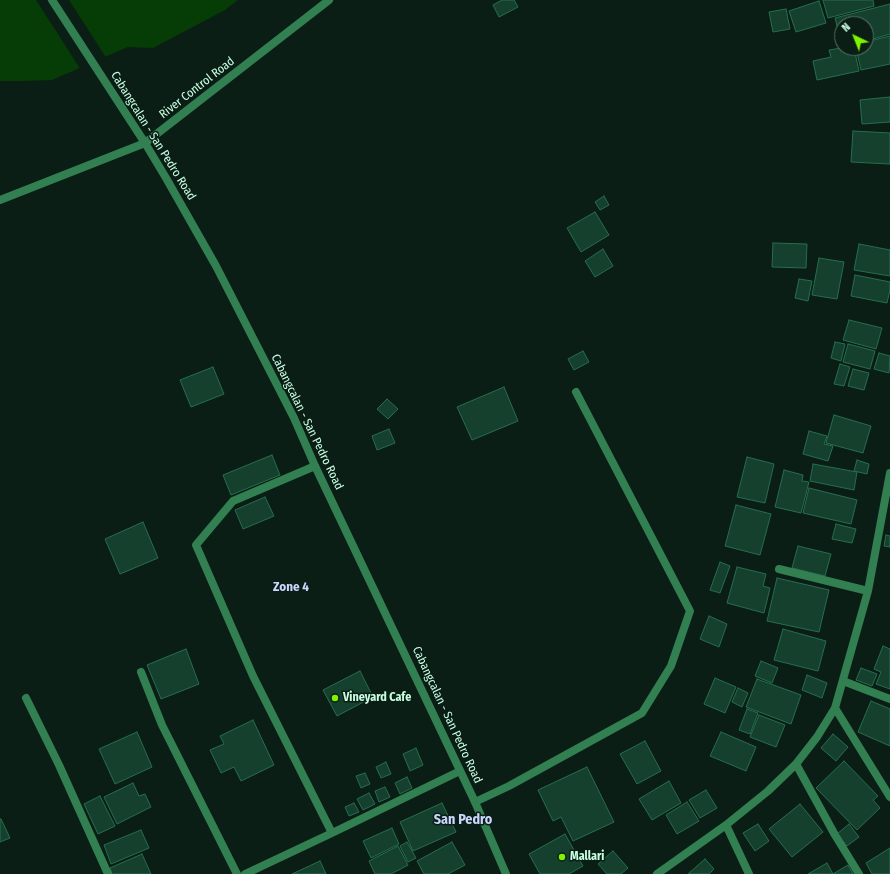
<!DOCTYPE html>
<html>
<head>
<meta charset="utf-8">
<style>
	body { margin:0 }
	#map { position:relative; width:890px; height:874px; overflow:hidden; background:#0b1e15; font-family:"Fira Sans Condensed",sans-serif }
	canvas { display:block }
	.north { position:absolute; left:834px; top:16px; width:40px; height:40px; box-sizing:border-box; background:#0b1e15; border:1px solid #577867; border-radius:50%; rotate:317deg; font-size:11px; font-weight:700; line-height:16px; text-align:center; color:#c8ffe3 }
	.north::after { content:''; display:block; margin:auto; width:14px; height:18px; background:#80f300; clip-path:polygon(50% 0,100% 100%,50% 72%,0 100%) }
</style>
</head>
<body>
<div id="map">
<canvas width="890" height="874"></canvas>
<div class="north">N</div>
</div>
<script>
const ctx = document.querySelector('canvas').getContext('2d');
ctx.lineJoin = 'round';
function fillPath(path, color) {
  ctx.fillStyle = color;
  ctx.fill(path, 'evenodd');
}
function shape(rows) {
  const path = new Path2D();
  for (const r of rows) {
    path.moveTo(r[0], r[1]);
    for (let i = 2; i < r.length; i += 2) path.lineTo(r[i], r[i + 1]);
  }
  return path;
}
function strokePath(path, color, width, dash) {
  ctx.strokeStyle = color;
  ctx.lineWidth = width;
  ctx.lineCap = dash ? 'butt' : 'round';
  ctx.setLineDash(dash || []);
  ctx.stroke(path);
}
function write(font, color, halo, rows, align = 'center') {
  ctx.font = font + ' "Fira Sans Condensed",sans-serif';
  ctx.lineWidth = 3;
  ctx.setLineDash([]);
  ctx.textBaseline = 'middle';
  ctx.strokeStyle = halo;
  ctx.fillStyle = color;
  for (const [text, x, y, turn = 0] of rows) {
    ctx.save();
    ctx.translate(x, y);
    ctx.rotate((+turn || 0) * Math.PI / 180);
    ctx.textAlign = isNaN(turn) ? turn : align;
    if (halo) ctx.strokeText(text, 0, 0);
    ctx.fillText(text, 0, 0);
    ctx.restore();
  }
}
fillPath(shape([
	[0,0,238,0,225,10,153,48,128,47,52,80,24,81,0,81]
]), '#063c06');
fillPath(shape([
	[36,0,69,0,107,59,81,70]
]), '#0b1e15');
const building = shape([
	[502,0,514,0,518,7,499,17,493,5,502,0],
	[823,0,873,0,874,6,828,18,823,0],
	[819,1,826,23,796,32,789,11,819,1],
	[890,4,890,34,866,41,866,24,842,24,842,45,835,18,890,4],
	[786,9,790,29,773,32,769,12,786,9],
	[890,36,890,64,861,70,856,48,866,48,866,42,890,36],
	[842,48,854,48,859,71,817,80,813,61,831,57,829,50,842,48],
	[890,97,890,122,862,124,860,100,890,97],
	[853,131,890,133,890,164,851,162,853,131],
	[604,196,609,205,600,210,595,202,604,196],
	[595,212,609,235,581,252,567,228,595,212],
	[773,243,807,244,806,268,772,267,773,243],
	[859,244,890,250,890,276,854,270,859,244],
	[603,249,613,266,595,277,585,261,603,249],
	[819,258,844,262,837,299,812,295,819,258],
	[855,275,890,282,890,290,887,303,851,296,855,275],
	[799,279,812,281,808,301,795,298,799,279],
	[849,320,882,328,876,349,843,340,849,320],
	[835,342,845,344,841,361,831,358,835,342],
	[848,344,875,351,870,369,843,362,848,344],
	[583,351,589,362,574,370,568,359,583,351],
	[879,353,890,356,889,373,874,369,879,353],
	[840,364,850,367,844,386,834,384,840,364],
	[213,367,224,394,191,407,180,380,213,367],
	[853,369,869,373,864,390,848,386,853,369],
	[504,387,518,421,472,440,457,407,504,387],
	[387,399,398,409,388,419,377,409,387,399],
	[834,415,871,426,863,453,826,443,834,415],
	[389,429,395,443,377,450,372,436,389,429],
	[809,431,827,436,824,444,833,446,828,461,803,454,809,431],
	[272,455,280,475,231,495,223,475,272,455],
	[747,457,774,464,765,503,737,497,747,457],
	[857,460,869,464,867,474,854,471,857,460],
	[813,464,857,472,854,490,810,481,813,464],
	[784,470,803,475,802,481,809,482,801,513,775,507,784,470],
	[809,488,857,500,851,524,803,513,809,488],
	[265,497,274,516,243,529,235,510,265,497],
	[736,505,771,514,760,555,725,546,736,505],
	[143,522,158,558,120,574,105,539,143,522],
	[836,524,856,529,852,543,832,539,836,524],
	[886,535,890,536,890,547,884,546,886,535],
	[798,546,831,554,825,576,792,568,798,546],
	[720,562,730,566,720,593,710,590,720,562],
	[737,567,766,574,763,586,770,588,764,613,727,603,737,567],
	[777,578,829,590,819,632,767,621,777,578],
	[709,616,727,624,719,647,700,639,709,616],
	[783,629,826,641,818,671,774,660,783,629],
	[883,646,890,649,890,689,876,684,881,672,874,669,883,646],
	[186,649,199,684,161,699,147,665,186,649],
	[761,661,778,668,772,683,755,676,761,661],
	[861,668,877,674,872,686,856,680,861,668],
	[360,671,373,697,337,716,323,690,360,671],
	[807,675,827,683,822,698,802,690,807,675],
	[715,678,736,687,725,713,704,704,715,678],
	[757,679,801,695,791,724,746,707,757,679],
	[738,688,748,693,742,707,732,702,738,688],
	[871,701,890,709,890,746,858,732,871,701],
	[747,709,758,713,750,734,739,730,747,709],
	[759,715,785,725,776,747,750,737,759,715],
	[253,720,274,765,241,781,234,767,221,773,210,750,224,744,220,736,253,720],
	[137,732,152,767,115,784,99,749,137,732],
	[721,732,756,747,746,771,710,756,721,732],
	[833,734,848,747,836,761,821,748,833,734],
	[645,741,661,771,637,784,620,754,645,741],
	[416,748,423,765,410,771,403,754,416,748],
	[844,761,878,796,873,800,880,808,857,830,816,788,844,761],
	[386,762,391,774,381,778,376,767,386,762],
	[587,767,614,822,573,841,561,817,553,821,538,790,587,767],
	[365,773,370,784,361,788,356,776,365,773],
	[407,777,412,788,400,794,395,783,407,777],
	[669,781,681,803,652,820,639,799,669,781],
	[133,783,139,796,145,794,151,807,117,824,104,797,133,783],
	[385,787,390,797,379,802,375,791,385,787],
	[706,790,717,808,700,818,689,800,706,790],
	[369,793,375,804,363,810,357,799,369,793],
	[100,796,115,826,98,834,84,804,100,796],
	[687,802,699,821,677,834,666,815,687,802],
	[354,803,359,812,349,816,345,807,354,803],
	[442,803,456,832,413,851,400,822,442,803],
	[800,804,823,832,792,857,769,829,800,804],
	[0,819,1,819,10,838,0,842,0,819],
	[758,824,769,841,755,851,743,833,758,824],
	[849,824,859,837,847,846,837,834,849,824],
	[392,828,399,844,371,858,363,841,392,828],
	[141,830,149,848,111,864,104,845,141,830],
	[565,834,583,866,569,874,540,874,529,854,565,834],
	[407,842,416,858,408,862,400,846,407,842],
	[452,842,465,865,448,874,424,874,417,861,452,842],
	[398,846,408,865,391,874,375,874,369,861,398,846],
	[890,848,890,874,872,874,866,863,890,848],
	[613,851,628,868,621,874,607,874,598,864,613,851],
	[142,854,151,874,112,874,110,868,142,854],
	[705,859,714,869,709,874,688,874,705,859],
	[320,861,326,874,292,874,320,861],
	[827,863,833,874,848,865,853,874,808,874,827,863]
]);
fillPath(building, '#15402e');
strokePath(building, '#266e4f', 1);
strokePath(shape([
	[843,681,890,699]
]), '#328052', 8);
strokePath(shape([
	[0,200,145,143,329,0],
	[315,466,233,501,196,545,253,676,332,833],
	[779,569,868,591],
	[141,672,162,725,237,874],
	[26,698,59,765,108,874],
	[835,708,890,797],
	[796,764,835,835,859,874],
	[475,802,509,786,642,713,671,666,690,611,576,392],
	[726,825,749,874],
	[245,874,332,833,460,771],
	[657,874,726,825,768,791,796,764,817,737,835,708,868,591,890,473]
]), '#328052', 8);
strokePath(shape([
	[52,0,145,143,166,178,216,266,294,418,315,466,475,802,506,874]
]), '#328052', 8);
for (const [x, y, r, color] of [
	[335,698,4,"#80f300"],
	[562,857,4,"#80f300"]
]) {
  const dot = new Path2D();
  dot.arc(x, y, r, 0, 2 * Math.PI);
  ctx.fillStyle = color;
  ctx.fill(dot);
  strokePath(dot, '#0b1e15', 1.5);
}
write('12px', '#c8ffe3', '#0b1e15', [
	["River Control Road",197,88,-38],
	["Cabangcalan - San Pedro Road",153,136,58],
	["Cabangcalan - San Pedro Road",307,422,64],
	["Cabangcalan - San Pedro Road",447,715,65]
]);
write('bold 12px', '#c8ffe3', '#0b1e15', [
	["Vineyard Cafe",343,698],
	["Mallari",570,857]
], 'left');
write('bold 13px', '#cad8ff', '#0b1e15', [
	["Zone 4",291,587]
]);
write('bold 14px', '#cad8ff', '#0b1e15', [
	["San Pedro",463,820]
]);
</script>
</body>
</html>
